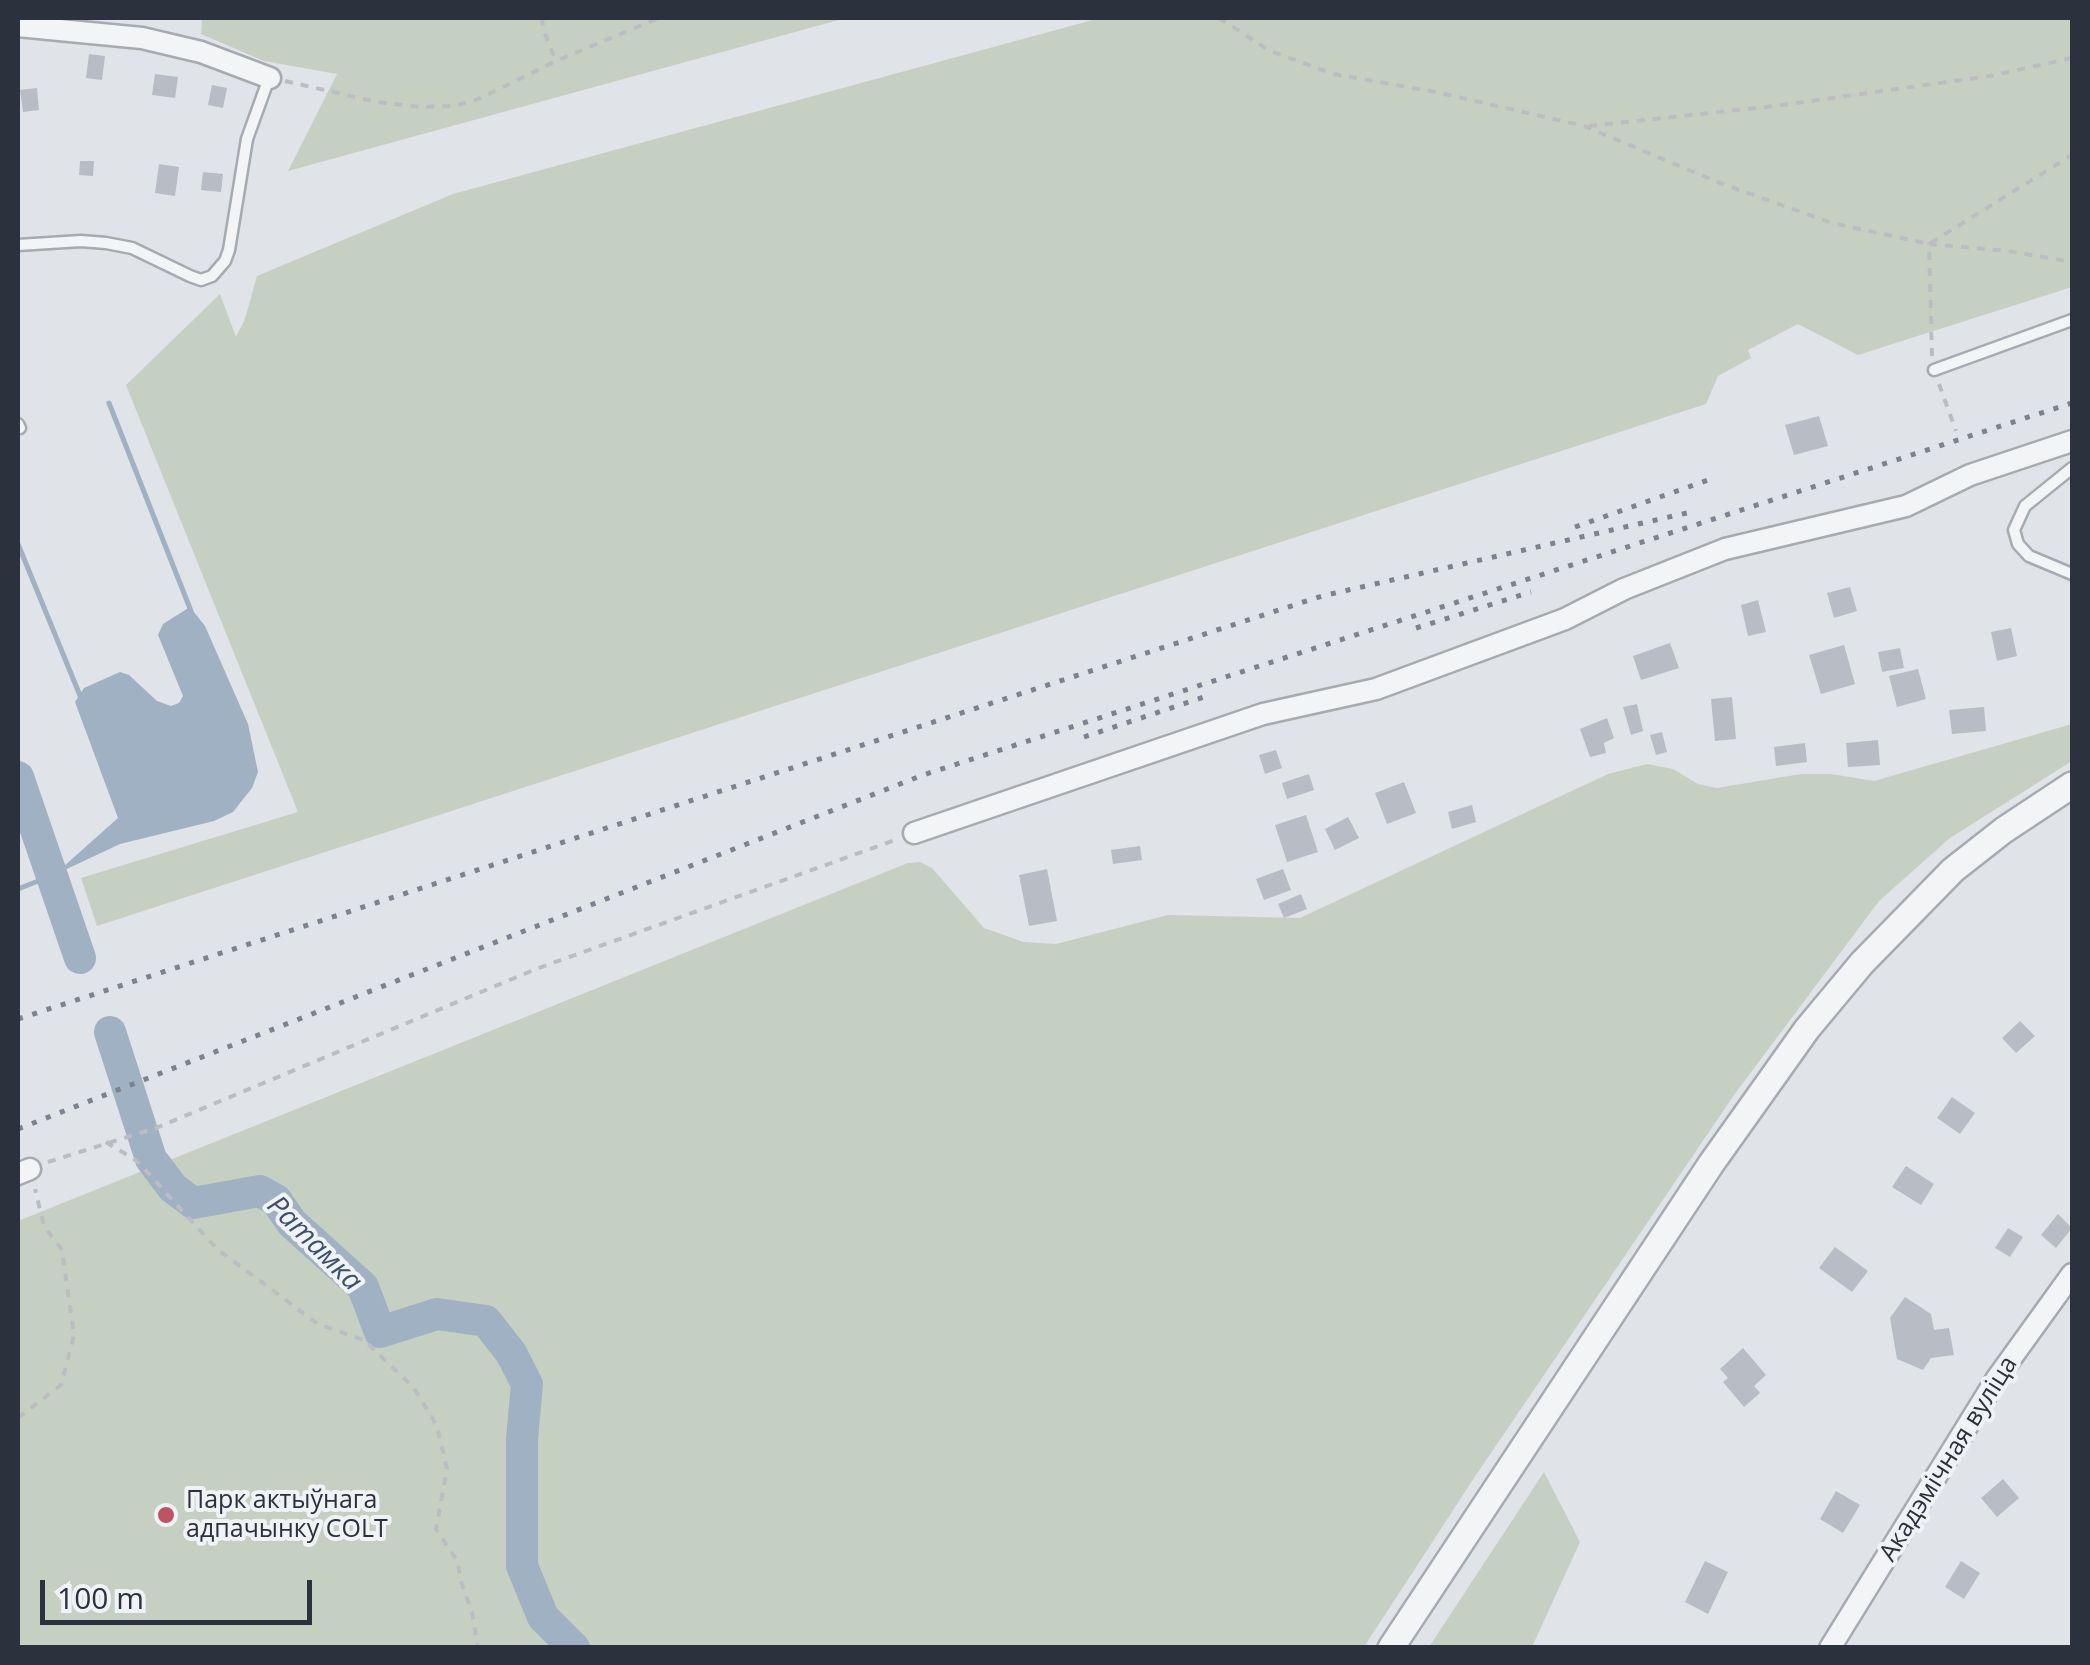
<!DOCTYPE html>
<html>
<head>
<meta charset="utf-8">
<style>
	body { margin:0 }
	#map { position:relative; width:2090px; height:1665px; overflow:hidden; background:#e0e3e7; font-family:"Open Sans",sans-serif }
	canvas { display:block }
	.frame { position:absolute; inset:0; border:20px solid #2b313d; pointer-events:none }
	.scale { position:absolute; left:40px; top:1580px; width:272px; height:45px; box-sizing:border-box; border:5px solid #2b313d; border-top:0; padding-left:12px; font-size:30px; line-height:35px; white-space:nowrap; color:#2b313d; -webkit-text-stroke:8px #f0f2f5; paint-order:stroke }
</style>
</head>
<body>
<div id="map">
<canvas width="2090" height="1665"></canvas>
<div class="frame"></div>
<div class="scale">100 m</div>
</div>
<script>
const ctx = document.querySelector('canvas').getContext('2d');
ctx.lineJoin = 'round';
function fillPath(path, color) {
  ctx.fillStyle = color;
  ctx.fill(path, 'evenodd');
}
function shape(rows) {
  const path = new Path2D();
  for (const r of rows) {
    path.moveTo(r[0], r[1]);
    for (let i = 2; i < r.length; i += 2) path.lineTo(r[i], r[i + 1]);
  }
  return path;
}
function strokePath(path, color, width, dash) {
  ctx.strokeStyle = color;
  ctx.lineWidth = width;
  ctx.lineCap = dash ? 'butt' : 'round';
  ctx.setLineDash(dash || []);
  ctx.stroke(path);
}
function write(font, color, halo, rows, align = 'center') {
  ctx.font = font + ' "Open Sans",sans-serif';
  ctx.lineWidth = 8;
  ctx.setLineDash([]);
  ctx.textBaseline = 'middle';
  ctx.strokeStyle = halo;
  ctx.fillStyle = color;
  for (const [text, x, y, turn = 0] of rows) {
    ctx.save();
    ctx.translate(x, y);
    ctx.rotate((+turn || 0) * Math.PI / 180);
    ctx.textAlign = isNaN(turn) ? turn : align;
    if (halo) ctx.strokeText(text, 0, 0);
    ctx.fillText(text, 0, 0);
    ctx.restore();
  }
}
fillPath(shape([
	[202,18,846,18,288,171,337,74,264,61,201,34],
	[1100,18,2072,18,2072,287,1858,355,1798,324,1748,350,1751,358,1718,376,1706,404,97,926,81,878,298,812,126,385,220,294,236,337,245,319,257,276,453,194],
	[2072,724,2072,761,1950,838,1879,901,1734,1095,1474,1478,1364,1647,18,1647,18,1221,908,863,920,862,932,868,984,928,1024,942,1056,944,1168,915,1300,918,1608,774,1647,764,1673,769,1698,784,1717,788,1801,774,1831,774,1874,781],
	[1544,1472,1580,1542,1532,1647,1429,1647]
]), '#c6d0c2');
fillPath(shape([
	[190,607,205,626,248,724,258,772,252,788,233,812,214,821,120,844,54,875,118,818,75,702,84,688,120,672,129,675,157,701,171,706,179,703,183,696,158,635,163,624]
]), '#a0b1c3');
strokePath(shape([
	[109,403,191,611],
	[18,544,81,698],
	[18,889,56,874]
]), '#a0b1c3', 5);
strokePath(shape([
	[18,777,80,958],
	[110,1032,151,1159,173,1188,193,1203,260,1191,276,1200,292,1223,363,1287,380,1332,437,1314,486,1321,511,1353,527,1384,522,1439,522,1566,543,1617,574,1648]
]), '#a0b1c3', 32);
fillPath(shape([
	[89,54,105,56,102,80,86,78],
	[155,74,178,77,175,98,152,95],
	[212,85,227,88,223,108,208,105],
	[37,88,39,110,23,112,20,90],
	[80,161,94,161,93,176,79,175],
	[159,164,179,167,175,196,155,193],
	[203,172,223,174,221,192,201,190],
	[1819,416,1828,446,1794,455,1785,425],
	[1850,587,1857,611,1834,618,1827,593],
	[1758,600,1766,632,1748,636,1741,605],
	[2011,628,2017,656,1997,661,1991,632],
	[1670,643,1679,668,1641,680,1633,656],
	[1844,645,1855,684,1821,694,1809,655],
	[1900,648,1904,668,1882,672,1878,652],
	[1918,669,1926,699,1897,707,1889,676],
	[1732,697,1736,739,1715,741,1711,699],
	[1637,704,1643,731,1631,735,1623,707],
	[1984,707,1986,731,1952,734,1949,710],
	[1607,718,1614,738,1604,743,1606,753,1590,757,1580,729],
	[1662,732,1667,752,1656,755,1650,735],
	[1878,740,1880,765,1848,767,1846,743],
	[1805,743,1807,762,1776,766,1774,747],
	[1276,750,1282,768,1265,774,1259,755],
	[1309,774,1314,790,1287,799,1282,783],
	[1404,782,1416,813,1387,824,1375,793],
	[1472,805,1476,822,1452,829,1448,812],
	[1306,815,1318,852,1287,862,1275,825],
	[1348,817,1359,838,1335,850,1325,829],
	[1140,846,1142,860,1113,864,1111,850],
	[1047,869,1057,921,1029,926,1019,875],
	[1283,869,1291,890,1264,900,1256,879],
	[1301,894,1307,909,1284,918,1278,904],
	[2020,1021,2035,1036,2016,1053,2002,1038],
	[1952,1097,1975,1113,1960,1134,1937,1118],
	[1906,1166,1934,1184,1921,1205,1892,1187],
	[2058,1214,2072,1228,2056,1248,2041,1235],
	[2008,1228,2023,1237,2010,1257,1995,1248],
	[1835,1247,1868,1271,1852,1292,1819,1268],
	[1905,1297,1931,1314,1934,1330,1949,1328,1954,1355,1931,1358,1923,1370,1897,1359,1890,1318],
	[1743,1348,1766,1375,1754,1386,1760,1393,1744,1407,1723,1382,1728,1378,1720,1369],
	[2003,1479,2019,1498,1997,1517,1981,1498],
	[1836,1491,1860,1505,1843,1533,1820,1519],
	[1705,1561,1728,1572,1708,1614,1685,1602],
	[1961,1561,1980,1573,1964,1599,1945,1587]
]), '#b8bcc4');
const service = shape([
	[18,245,81,241,106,243,132,248,190,276,201,280,212,276,225,261,229,250,247,139,269,78],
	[1934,370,2072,320],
	[18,424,20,428],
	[2072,468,2025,506,2014,530,2018,544,2029,556,2072,574]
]);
const minor = shape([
	[18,26,142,38,201,52,270,78],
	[914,833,1263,714,1376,689,1565,619,1624,589,1725,549,1906,506,1970,475,2072,441],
	[18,1174,30,1169],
	[1830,1648,1997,1378,2072,1274]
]);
const tertiary = shape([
	[1391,1648,1711,1164,1807,1029,1862,963,1953,870,2004,830,2072,785]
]);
strokePath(service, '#a6aab1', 15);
strokePath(minor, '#a6aab1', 25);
strokePath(tertiary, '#a6aab1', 30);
strokePath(shape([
	[542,18,543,29,556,61],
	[1219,18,1270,51,1334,74,1436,92,1584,126,1720,183,1832,223,1929,244,2072,155],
	[285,81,377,102,420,107,455,106,481,98,556,61,659,18],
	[1589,126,1775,106,1990,76,2072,58],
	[1932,356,1929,244,2008,251,2072,262],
	[1939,384,1956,431],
	[106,1142,137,1161,217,1249,318,1324,364,1340,414,1388,437,1426,447,1469,436,1529,458,1562,460,1579,472,1612,478,1648],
	[48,1162,156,1128,536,969,898,839],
	[18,1418,61,1385,74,1335,62,1250,44,1226,35,1189]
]), '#bbbdc2', 4, [8, 8]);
strokePath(service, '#f3f4f6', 10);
strokePath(minor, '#f3f4f6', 20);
strokePath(tertiary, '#f3f4f6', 25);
strokePath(shape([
	[1575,527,1708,480],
	[1416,628,1531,592],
	[1084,737,1207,696],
	[18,1019,1322,596,1691,512],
	[18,1129,923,775,2072,403]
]), '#7c838f', 5, [5, 10]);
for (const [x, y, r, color] of [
	[166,1515,10,"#be5463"]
]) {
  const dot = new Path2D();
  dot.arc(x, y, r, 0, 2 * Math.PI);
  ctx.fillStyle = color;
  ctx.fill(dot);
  strokePath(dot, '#f0f2f5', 4);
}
write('25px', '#2b313d', '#f0f2f5', [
	["Акадэмічная вуліца",1949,1459,-58]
]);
write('25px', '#2b313d', '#f0f2f5', [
	["Парк актыўнага",186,1501],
	["адпачынку COLT",186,1530]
], 'left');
write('italic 28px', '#3a506c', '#f0f2f5', [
	["Ратамка",314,1244,45]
]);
</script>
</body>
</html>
